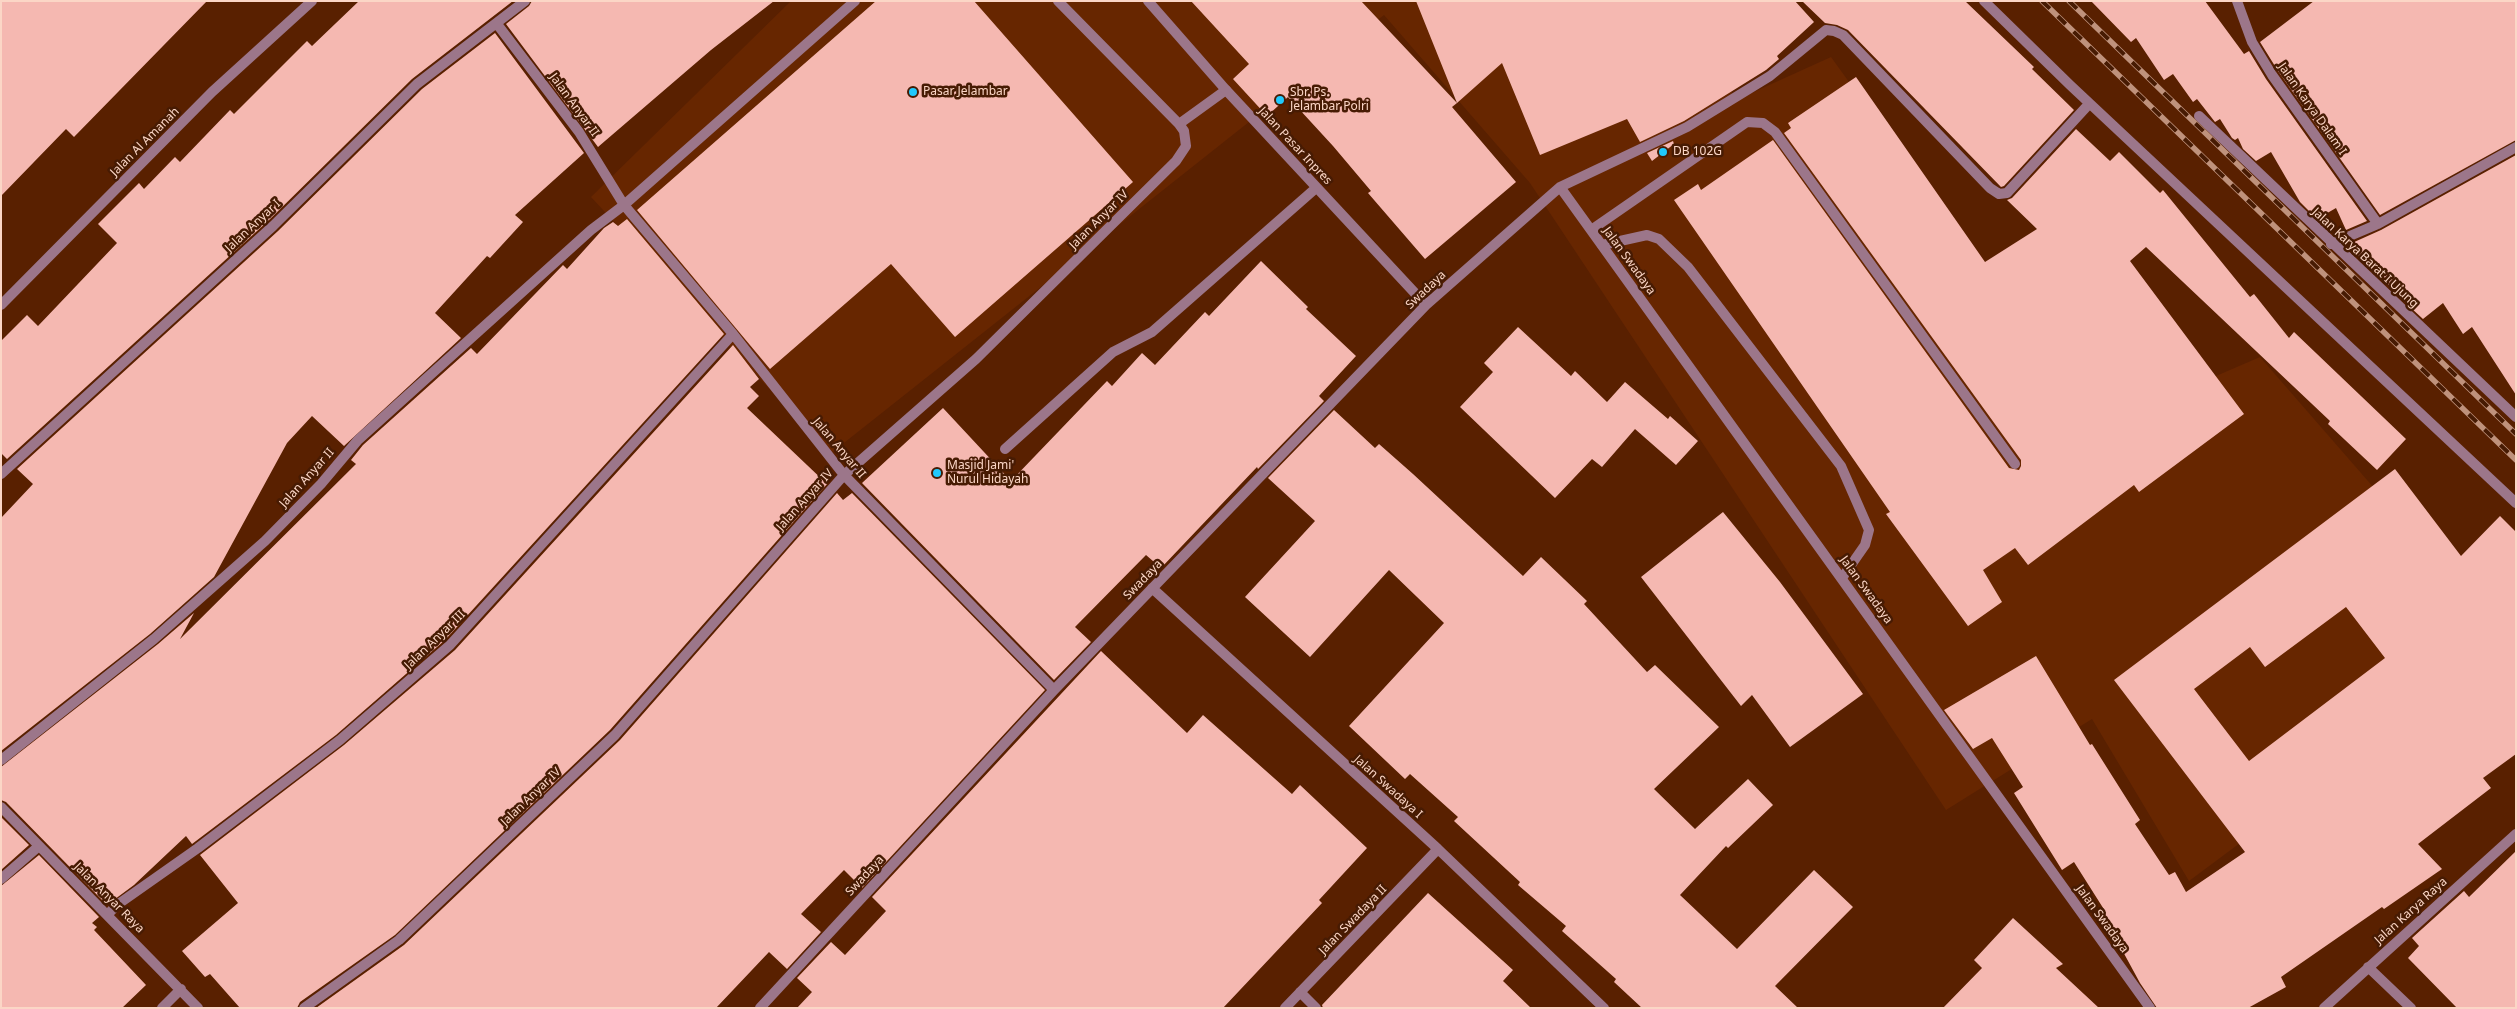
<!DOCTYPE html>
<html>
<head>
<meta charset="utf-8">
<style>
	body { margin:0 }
	#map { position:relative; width:2517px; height:1009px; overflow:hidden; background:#592000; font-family:"Noto Sans",sans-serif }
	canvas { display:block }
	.frame { position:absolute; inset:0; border:2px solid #fbd6c6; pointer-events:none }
</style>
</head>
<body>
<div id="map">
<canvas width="2517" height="1009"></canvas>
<div class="frame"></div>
</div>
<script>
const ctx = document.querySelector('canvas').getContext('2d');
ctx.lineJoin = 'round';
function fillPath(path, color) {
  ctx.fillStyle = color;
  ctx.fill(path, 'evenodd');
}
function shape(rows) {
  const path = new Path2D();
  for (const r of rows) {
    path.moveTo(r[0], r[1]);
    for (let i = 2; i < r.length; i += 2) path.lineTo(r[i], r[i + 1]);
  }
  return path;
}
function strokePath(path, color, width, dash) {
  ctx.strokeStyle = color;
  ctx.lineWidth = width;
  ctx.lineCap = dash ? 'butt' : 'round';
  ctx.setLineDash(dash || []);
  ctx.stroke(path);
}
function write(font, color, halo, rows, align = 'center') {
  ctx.font = font + ' "Noto Sans",sans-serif';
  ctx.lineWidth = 5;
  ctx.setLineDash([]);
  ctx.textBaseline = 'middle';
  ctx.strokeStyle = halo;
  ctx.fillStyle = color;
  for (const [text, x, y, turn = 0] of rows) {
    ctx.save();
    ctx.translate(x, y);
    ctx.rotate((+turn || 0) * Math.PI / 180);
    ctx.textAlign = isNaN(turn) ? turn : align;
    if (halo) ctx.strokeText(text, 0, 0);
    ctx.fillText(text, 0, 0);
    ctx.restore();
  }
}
fillPath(shape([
	[791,1,1708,1,1734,101,1831,57,2098,427,2260,357,2509,643,2189,881,2092,719,1946,810,1530,183,1384,15,830,454,591,197]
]), '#672600');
fillPath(shape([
	[1,1,207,1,74,137,66,129,1,196],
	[359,1,513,1,412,79,268,221,7,459,1,453,1,341,27,315,38,326,117,243,98,224,139,183,144,189,175,157,180,162,230,110,234,114,307,41,312,46],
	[532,1,774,1,711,50,598,147,506,24,529,6],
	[876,1,974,1,1133,182,955,337,891,264,770,369,637,210],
	[1191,1,1361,1,1457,103,1452,107,1516,182,1425,259,1368,193,1371,191,1333,146,1288,97,1267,116,1233,79,1249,64],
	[1416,1,1795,1,1814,22,1777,56,1779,59,1766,70,1684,121,1640,142,1627,119,1540,155,1502,63,1457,103],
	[1802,1,1965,1,2034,67,2032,69,2074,110,2004,186,2001,187,1848,30,1837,25,1825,23],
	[2091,1,2205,1,2244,54,2249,51,2266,79,2367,221,2346,230,2336,208,2317,219,2300,202,2271,152,2256,161,2243,149,2238,138,2235,140,2232,138,2220,119,2215,122,2197,99,2193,102,2173,74,2164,80,2136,38,2131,42],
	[2314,1,2516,1,2516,140,2380,215,2278,71,2260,42],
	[495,33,584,153,515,215,523,222,490,258,487,256,435,313,461,338,344,446,312,416,287,443,214,577,150,634,1,751,1,518,33,484,17,469,278,231,422,89],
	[1856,77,1985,262,2037,229,2007,200,2012,198,2076,129,2110,161,2119,152,2160,193,2163,190,2250,297,2254,294,2289,338,2294,332,2406,439,2377,470,2328,424,2330,421,2146,247,2130,261,2244,414,2139,492,2134,485,2028,565,2015,548,1983,570,2002,602,1968,626,1886,514,1890,512,1674,200,1698,184,1701,190,1773,140,2009,468,2019,470,2021,466,2021,460,1784,133,1791,128,1788,123],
	[1673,141,1674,144,1652,161,1647,153],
	[2516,155,2516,395,2472,327,2463,334,2443,303,2423,319,2397,295,2374,267,2370,269,2360,259,2352,243,2381,230],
	[627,219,724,334,445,640,336,735,192,844,186,836,134,885,107,905,6,802,1,800,1,767,158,644,194,613,180,639,356,464,351,460,363,445,471,348,477,354,563,265,567,269,604,228,613,222,618,226],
	[1261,261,1308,307,1306,309,1356,356,1319,396,1324,401,1258,469,1257,467,1161,568,1146,555,1075,627,1091,642,1054,680,862,483,943,408,1011,481,1107,381,1112,386,1142,353,1155,365,1205,312,1209,316],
	[1518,327,1571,376,1575,371,1607,402,1625,382,1668,419,1670,416,1698,441,1676,465,1635,429,1602,467,1592,459,1555,498,1460,407,1493,372,1484,363],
	[733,345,759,379,750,387,759,396,747,408,827,484,610,730,395,935,300,1002,297,1008,240,1008,210,974,205,977,182,951,238,903,200,855,344,745,455,650],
	[1334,410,1375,448,1379,444,1413,474,1523,576,1541,557,1587,601,1584,604,1647,672,1655,665,1719,727,1654,789,1695,829,1748,779,1773,805,1728,848,1726,846,1680,895,1737,949,1814,870,1853,907,1775,986,1798,1008,1642,1008,1614,982,1616,979,1562,931,1566,926,1518,885,1520,882,1454,821,1458,817,1410,774,1405,779,1349,726,1444,623,1389,570,1310,657,1245,597,1315,521,1268,478],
	[2395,469,2461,556,2500,516,2516,532,2516,754,2483,778,2491,788,2418,844,2442,869,2384,909,2382,907,2281,977,2286,987,2248,1008,2157,1008,2140,983,2102,913,2105,911,2074,862,2062,870,2014,793,2023,787,1992,738,1973,749,1944,710,2036,656,2090,745,2092,744,2140,820,2135,824,2169,875,2175,872,2186,892,2245,852,2114,680],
	[2346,607,2385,658,2249,761,2194,689,2250,647,2265,667],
	[837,493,843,500,852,493,1045,690,862,888,844,870,801,914,821,932,787,969,769,952,716,1008,316,1008,404,945,620,740],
	[1723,512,1780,582,1863,694,1790,747,1752,695,1741,706,1641,577],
	[1101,651,1187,733,1203,715,1292,794,1300,785,1367,848,1319,900,1322,903,1223,1008,797,1008,812,992,797,978,831,942,845,955,886,911,872,897],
	[1,817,29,845,1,870],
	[2516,851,2516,1008,2457,1008,2408,958,2419,946,2412,938,2464,891,2469,897],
	[39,855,99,917,92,923,97,927,94,930,146,985,122,1008,1,1008,1,886],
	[1428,893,1513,970,1503,981,1531,1008,1323,1008,1322,1005],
	[2013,918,2063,964,2056,968,2099,1008,1943,1008,1982,968,1974,960]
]), '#f5b8b1');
strokePath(shape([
	[1179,124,1226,90],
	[1602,245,1647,235,1659,239,1688,267,1841,466,1869,530,1865,545,1842,578],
	[844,475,976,359,1176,161,1186,146,1184,131,1179,124,1058,1]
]), '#9c768a', 10);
strokePath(shape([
	[1148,1,1226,90,1426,305],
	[1984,1,2070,85,2516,503],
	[2237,1,2252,42,2272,75,2378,224],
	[497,24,579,132,624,205,733,334,844,475,1054,690],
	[2199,116,2516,417],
	[1560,187,2150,1008],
	[1591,230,1747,122,1763,123,1775,132,2015,464],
	[2331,244,2378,224,2516,147],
	[1,305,212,92,312,1],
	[1005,449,1113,352,1152,332,1316,188],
	[1,474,273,226,417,84,525,1],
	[1152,588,1438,849,1604,1008],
	[1,760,154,639,265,541,321,484,358,440,591,230,624,205,855,1],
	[1,807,198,1008],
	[1,879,39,846],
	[108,914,117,905,198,848,340,740,450,645,733,334],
	[2368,967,2411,1008],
	[1300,992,1316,1008],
	[162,1008,181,989],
	[304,1008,399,940,615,735,844,475],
	[760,1008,1054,690,1426,305,1560,187,1687,127,1770,76,1826,30,1834,31,1843,35,1990,188,1999,194,2007,193,2089,104],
	[1285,1008,1438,849],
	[2324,1008,2516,834]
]), '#9c768a', 10);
const rail = shape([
	[2042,1,2516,460],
	[2069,1,2516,434]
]);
strokePath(rail, '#bf927c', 5.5);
strokePath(rail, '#471b03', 4, [11]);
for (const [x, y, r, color] of [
	[913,92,5,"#20c9fd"],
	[1280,100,5,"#20c9fd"],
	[1663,152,5,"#20c9fd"],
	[937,473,5,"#20c9fd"]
]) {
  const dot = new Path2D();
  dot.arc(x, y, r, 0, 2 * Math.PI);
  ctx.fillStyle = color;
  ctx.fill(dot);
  strokePath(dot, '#471b03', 2);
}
write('12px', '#fbd6c6', '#471b03', [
	["Pasar Jelambar",923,92],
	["Sbr. Ps.",1290,93],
	["Jelambar Polri",1290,107],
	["DB 102G",1673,152],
	["Masjid Jami'",947,466],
	["Nurul Hidayah",947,480]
], 'left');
write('12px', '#fbd6c6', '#471b03', [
	["Jalan Anyar II",574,105,54],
	["Jalan Karya Dalam I",2312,109,55],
	["Jalan Al Amanah",145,142,-45],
	["Jalan Pasar Inpres",1295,146,47],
	["Jalan Anyar IV",1099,220,-45],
	["Jalan Anyar I",253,226,-43],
	["Jalan Karya Barat I Ujung",2365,258,43],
	["Jalan Swadaya",1629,261,54],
	["Swadaya",1426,290,-43],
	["Jalan Anyar II",839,448,50],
	["Jalan Anyar II",307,478,-48],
	["Jalan Anyar IV",805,500,-48],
	["Swadaya",1143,580,-46],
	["Jalan Swadaya",1866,590,54],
	["Jalan Anyar III",435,640,-44],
	["Jalan Swadaya I",1388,787,42],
	["Jalan Anyar IV",531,797,-44],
	["Swadaya",865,876,-47],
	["Jalan Anyar Raya",109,898,45],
	["Jalan Karya Raya",2411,911,-42],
	["Jalan Swadaya",2102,919,54],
	["Jalan Swadaya II",1353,920,-46]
]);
</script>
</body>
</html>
